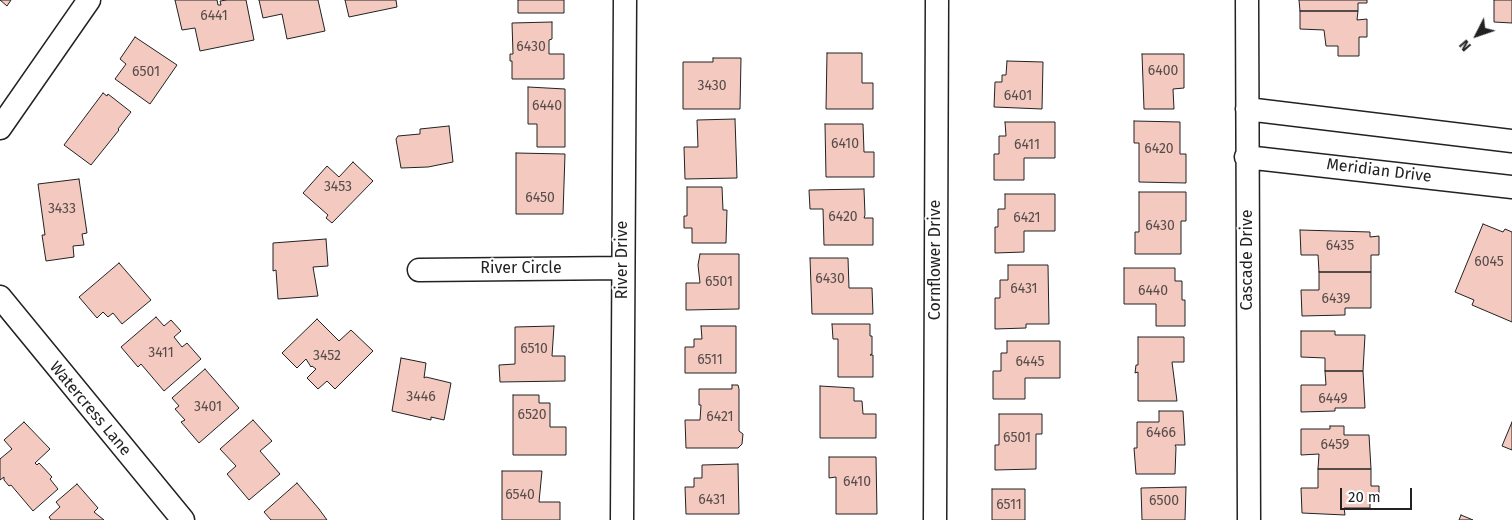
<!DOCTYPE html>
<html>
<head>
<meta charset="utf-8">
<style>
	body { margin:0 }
	#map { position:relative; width:1512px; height:520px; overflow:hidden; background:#fff; font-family:"Fira Sans",sans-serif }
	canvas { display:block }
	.north { position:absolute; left:1452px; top:10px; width:50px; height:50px; -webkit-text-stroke:4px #fff; paint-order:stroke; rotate:229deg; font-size:14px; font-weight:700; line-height:20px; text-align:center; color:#222 }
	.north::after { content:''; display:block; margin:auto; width:18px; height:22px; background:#222; clip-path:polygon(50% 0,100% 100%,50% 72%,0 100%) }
	.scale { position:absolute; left:1340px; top:488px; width:72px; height:22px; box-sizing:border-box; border:2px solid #222; border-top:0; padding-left:6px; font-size:15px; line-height:18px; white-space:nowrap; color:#222; -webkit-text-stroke:4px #fff; paint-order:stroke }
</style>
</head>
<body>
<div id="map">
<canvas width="1512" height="520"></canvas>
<div class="north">N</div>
<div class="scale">20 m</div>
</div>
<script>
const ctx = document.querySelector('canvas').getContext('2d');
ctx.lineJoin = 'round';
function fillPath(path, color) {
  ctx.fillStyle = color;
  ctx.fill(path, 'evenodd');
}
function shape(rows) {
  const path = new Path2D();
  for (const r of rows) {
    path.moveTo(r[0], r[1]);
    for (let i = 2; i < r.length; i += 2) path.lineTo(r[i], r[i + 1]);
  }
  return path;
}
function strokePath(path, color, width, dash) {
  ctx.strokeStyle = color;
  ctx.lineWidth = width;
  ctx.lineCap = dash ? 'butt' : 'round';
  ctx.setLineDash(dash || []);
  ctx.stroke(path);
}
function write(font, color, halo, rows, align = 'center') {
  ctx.font = font + ' "Fira Sans",sans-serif';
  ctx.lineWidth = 4;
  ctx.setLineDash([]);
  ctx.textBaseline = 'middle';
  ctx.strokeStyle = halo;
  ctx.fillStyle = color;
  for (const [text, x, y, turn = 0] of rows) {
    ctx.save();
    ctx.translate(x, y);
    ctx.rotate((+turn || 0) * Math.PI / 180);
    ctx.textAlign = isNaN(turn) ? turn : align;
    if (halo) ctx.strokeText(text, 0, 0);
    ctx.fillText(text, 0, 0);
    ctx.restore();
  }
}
const building = shape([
	[0,0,11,0,7,6,0,0],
	[175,0,217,0,218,5,221,5,220,1,227,0,246,0,254,40,200,51,195,28,182,30,175,0],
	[259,0,318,0,325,31,287,39,282,14,263,18,259,0],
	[345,0,396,0,397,7,349,17,345,0],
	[518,0,564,0,564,13,518,13,518,0],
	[1299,0,1367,0,1367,3,1358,3,1358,11,1300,11,1299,0],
	[1494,0,1512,0,1512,23,1494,22,1494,0],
	[1300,11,1358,11,1357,20,1367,19,1367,37,1359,37,1359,56,1338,56,1338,46,1326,46,1324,30,1300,29,1300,11],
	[552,22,552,39,549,40,549,54,564,54,564,79,512,79,512,61,510,61,510,54,513,54,512,23,552,22],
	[135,37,177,65,150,104,115,79,126,64,120,59,135,37],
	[827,53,862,53,862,83,873,83,873,109,826,109,827,53],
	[1142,54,1184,54,1184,88,1173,89,1174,109,1144,109,1142,54],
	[713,58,741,58,740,109,683,109,683,62,713,62,713,58],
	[1007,61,1043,62,1042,109,994,107,995,82,1002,82,1002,75,1006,75,1007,61],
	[528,87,565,89,565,147,537,147,537,124,528,124,528,87],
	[103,93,107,96,108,94,131,112,118,129,119,130,91,165,64,145,103,93],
	[735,119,737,178,685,179,684,147,698,147,697,120,735,119],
	[1134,121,1180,122,1180,154,1186,154,1186,183,1139,182,1139,143,1134,143,1134,121],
	[1005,122,1055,122,1055,158,1024,158,1024,180,994,180,994,154,999,154,999,136,1006,136,1005,122],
	[825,124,863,124,864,152,874,152,874,177,826,177,825,124],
	[449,126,453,162,428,167,401,168,396,139,398,136,420,134,420,129,449,126],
	[516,153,565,154,563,214,516,214,516,153],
	[353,162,373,181,332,223,326,218,328,215,303,193,327,166,339,177,353,162],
	[79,179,87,233,82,234,84,245,73,246,74,257,46,261,42,235,45,235,38,184,79,179],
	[687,187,722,187,723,210,727,210,726,243,692,243,692,228,684,228,684,216,687,216,687,187],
	[864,189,865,215,864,218,873,218,873,245,824,245,823,209,810,209,809,190,864,189],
	[1139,192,1186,192,1186,221,1181,221,1181,254,1135,254,1135,232,1139,232,1139,192],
	[1005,194,1055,194,1055,231,1024,231,1024,252,995,253,995,227,998,227,998,209,1005,209,1005,194],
	[1483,224,1503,232,1505,229,1512,232,1512,322,1472,305,1474,300,1455,292,1483,224],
	[1300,230,1370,232,1370,237,1379,236,1379,255,1371,255,1371,272,1319,272,1318,255,1301,255,1300,230],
	[326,239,328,266,313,267,318,296,278,299,276,270,273,271,273,243,326,239],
	[700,254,739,254,739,309,686,310,686,283,700,283,698,265,700,254],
	[810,258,848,258,849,288,872,288,873,314,812,314,810,258],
	[119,263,151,300,122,324,113,313,108,317,103,312,97,318,79,297,119,263],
	[1008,265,1048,265,1049,324,1026,324,1026,328,995,329,995,298,1000,298,1000,280,1008,280,1008,265],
	[1124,268,1175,268,1175,281,1182,281,1182,300,1185,300,1185,326,1156,326,1156,304,1124,304,1124,268],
	[1319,272,1371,272,1371,308,1345,308,1345,315,1302,316,1301,290,1319,290,1319,272],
	[156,317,164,326,171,320,181,331,174,337,182,347,187,343,201,359,164,391,141,364,138,367,121,347,156,317],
	[317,319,339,341,351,330,373,351,335,389,327,381,318,389,307,378,316,369,312,366,311,367,306,359,297,368,282,353,317,319],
	[832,324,870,324,870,336,872,336,872,354,870,355,873,355,873,377,838,377,838,339,833,339,832,324],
	[554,326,552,356,565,356,565,381,500,382,499,365,515,364,515,327,554,326],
	[701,326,736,326,736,373,685,373,685,347,694,347,694,339,702,339,701,326],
	[1301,331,1335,331,1335,335,1365,335,1363,371,1325,371,1325,358,1301,357,1301,331],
	[1138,337,1184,337,1184,362,1172,362,1177,401,1138,401,1138,372,1135,373,1136,365,1138,365,1138,337],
	[1007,341,1060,341,1060,378,1025,378,1025,399,993,399,993,371,1001,371,1001,353,1007,353,1007,341],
	[401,358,426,363,424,378,426,377,451,383,444,420,431,417,431,420,392,411,401,358],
	[205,369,239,408,199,443,181,422,185,420,175,409,179,406,172,398,205,369],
	[1325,371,1363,371,1365,408,1335,408,1335,411,1301,412,1301,385,1326,385,1325,371],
	[732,385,738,385,739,389,739,431,743,434,742,444,738,448,686,448,685,420,700,420,701,405,699,405,699,389,732,389,732,385],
	[820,386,854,388,854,401,862,401,863,414,876,414,876,438,820,438,820,386],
	[513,395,539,395,539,403,550,403,550,427,566,427,566,455,513,455,513,395],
	[1159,411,1183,411,1185,445,1175,445,1176,447,1175,474,1136,474,1134,448,1137,448,1137,422,1159,422,1159,411],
	[999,414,1042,414,1042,434,1036,434,1036,469,995,470,995,445,999,445,999,414],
	[253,420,272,441,260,451,280,474,249,500,227,474,236,466,220,449,253,420],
	[24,422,50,449,35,463,37,465,39,463,52,477,50,479,58,489,33,511,11,485,9,486,4,480,4,477,0,480,0,459,12,449,4,440,24,422],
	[1512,422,1512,450,1502,446,1512,422],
	[1330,426,1344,426,1344,435,1369,435,1371,469,1318,469,1319,454,1301,455,1301,429,1330,429,1330,426],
	[829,457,876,457,877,514,836,514,836,477,829,478,829,457],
	[738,464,739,514,686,514,685,487,694,487,694,478,702,478,702,465,738,464],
	[1318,469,1371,469,1371,486,1379,486,1379,503,1370,503,1370,508,1344,508,1345,515,1302,513,1301,488,1318,488,1318,469],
	[502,471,542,471,539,502,560,502,560,520,502,520,502,471],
	[297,483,319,509,327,520,271,520,264,512,297,483],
	[77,484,98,508,94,512,104,520,51,520,49,517,60,507,56,502,77,484],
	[1186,487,1185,520,1142,520,1141,488,1186,487],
	[992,489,1025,489,1025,520,992,520,992,489],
	[1461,515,1473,520,1459,520,1461,515]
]);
fillPath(building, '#f3c9c0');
strokePath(building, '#222', 1);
const minor = shape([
	[1247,0,1249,520],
	[1247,109,1512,141],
	[0,128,89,0],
	[1246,157,1512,187],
	[419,270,623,268],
	[0,297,183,520],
	[622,520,625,0],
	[935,520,937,0]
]);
strokePath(minor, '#222', 25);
strokePath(minor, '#fff', 22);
write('14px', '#564c4a', null, [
	["6441",214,16],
	["6430",531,47],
	["6400",1163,71],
	["6501",146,72],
	["3430",712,86],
	["6401",1018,96],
	["6440",547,106],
	["6410",845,144],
	["6411",1027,145],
	["6420",1159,149],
	["3453",338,187],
	["6450",540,198],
	["3433",62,209],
	["6420",843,217],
	["6421",1027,218],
	["6430",1160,226],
	["6435",1340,246],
	["6045",1489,262],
	["6430",830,279],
	["6501",719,282],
	["6431",1024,289],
	["6440",1153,291],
	["6439",1336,299],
	["6510",534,349],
	["3411",161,353],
	["3452",327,356],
	["6511",710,360],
	["6445",1030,362],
	["3446",421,397],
	["6449",1333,399],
	["3401",208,407],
	["6520",532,415],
	["6421",720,417],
	["6466",1161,433],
	["6501",1017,438],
	["6459",1335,445],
	["6410",857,482],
	["6540",520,495],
	["6431",712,500],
	["6500",1164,501],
	["6511",1009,505]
]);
write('16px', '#222', '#fff', [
	["Meridian Drive",1379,171,7],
	["River Drive",623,260,-90],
	["Cornflower Drive",936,260,-90],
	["Cascade Drive",1248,260,-90],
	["River Circle",521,269],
	["Watercress Lane",90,409,50]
]);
</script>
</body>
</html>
